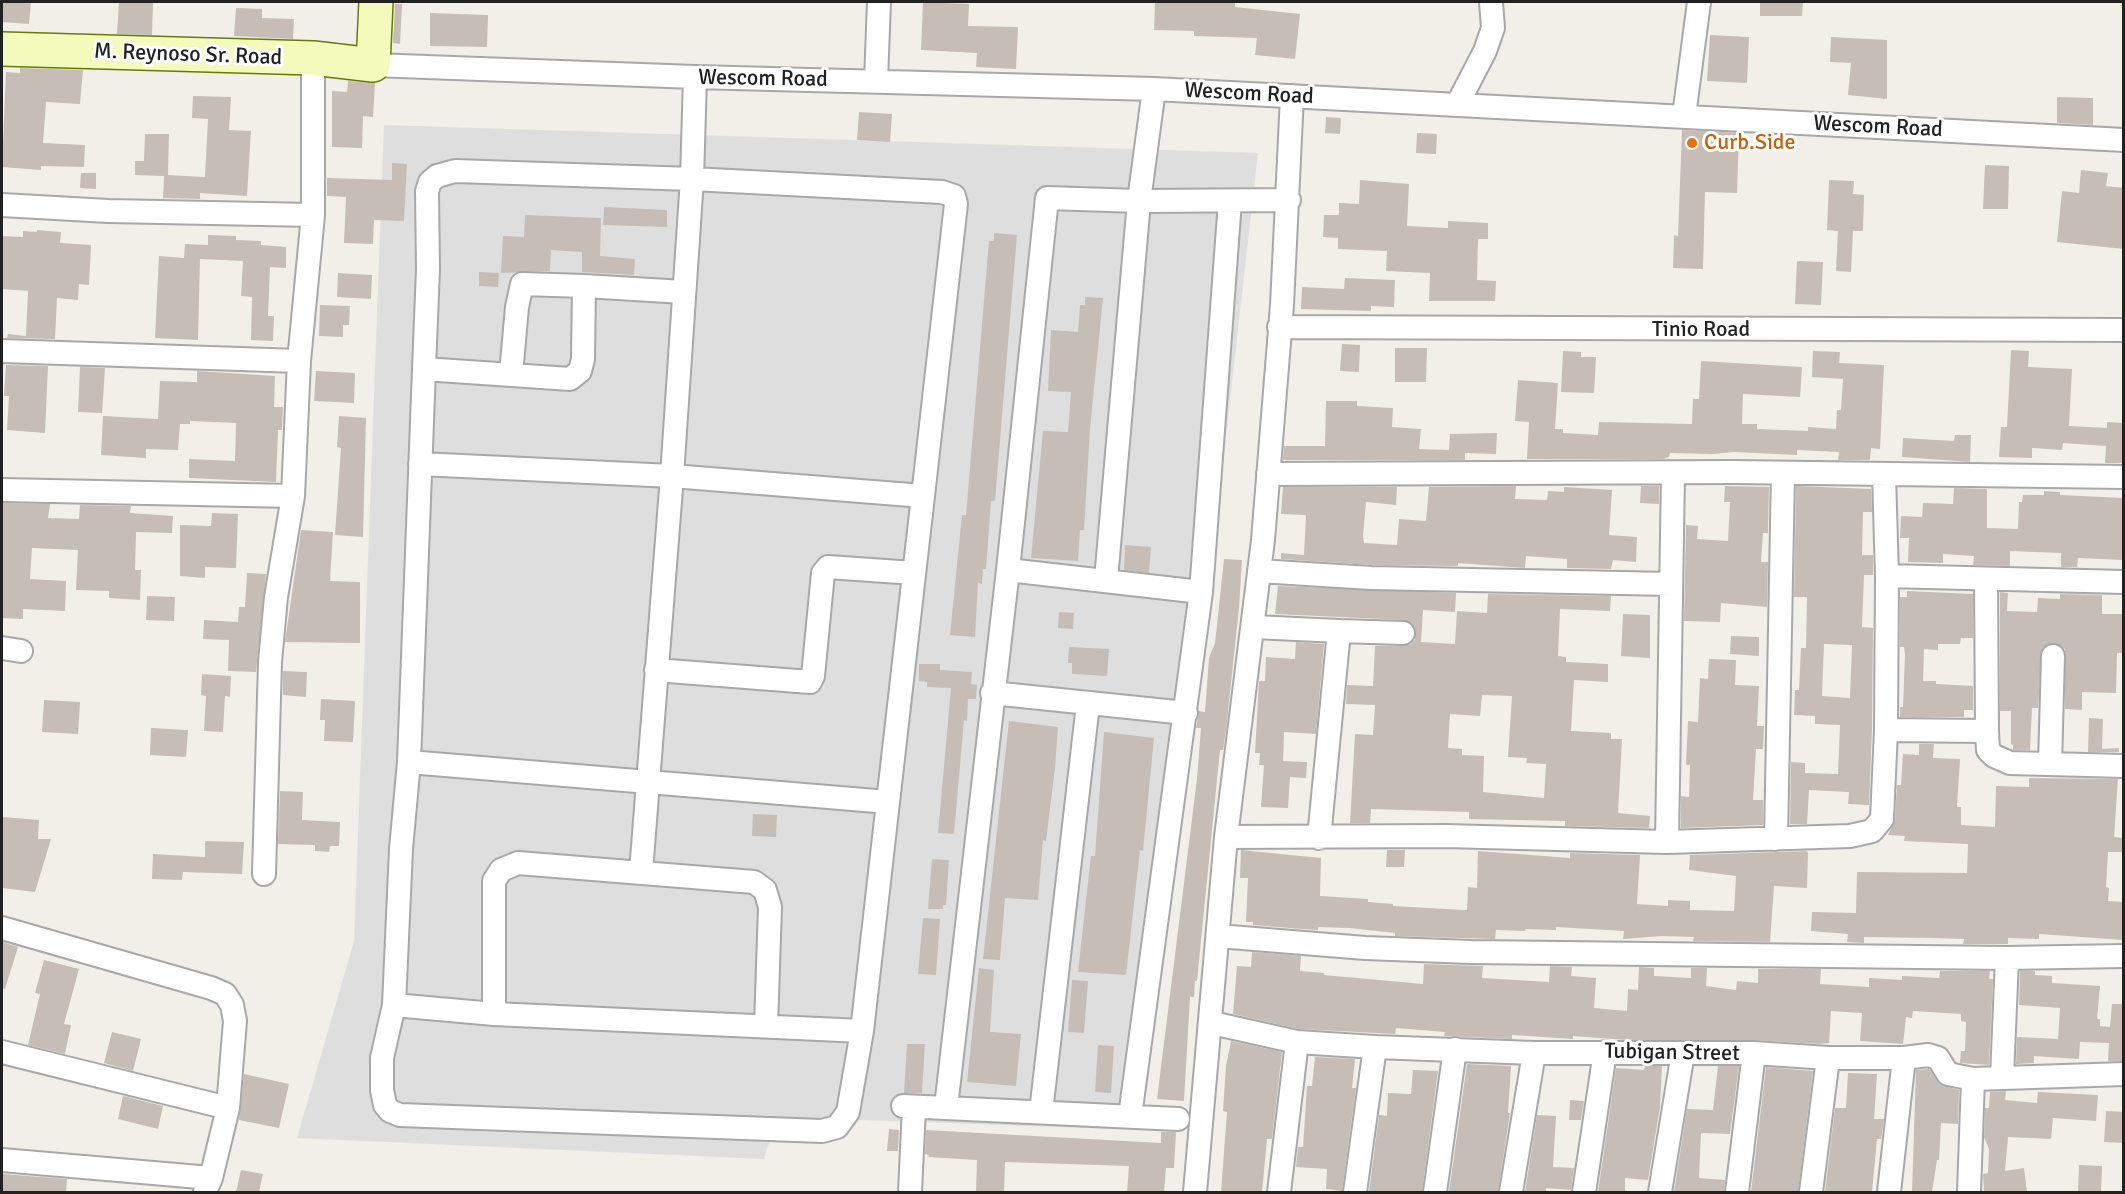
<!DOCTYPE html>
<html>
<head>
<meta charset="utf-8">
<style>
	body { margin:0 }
	#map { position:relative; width:2125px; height:1194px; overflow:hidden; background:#f1efe7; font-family:Signika,sans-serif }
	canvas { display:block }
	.frame { position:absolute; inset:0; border:3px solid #212121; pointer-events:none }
</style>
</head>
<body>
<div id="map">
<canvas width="2125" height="1194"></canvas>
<div class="frame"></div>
</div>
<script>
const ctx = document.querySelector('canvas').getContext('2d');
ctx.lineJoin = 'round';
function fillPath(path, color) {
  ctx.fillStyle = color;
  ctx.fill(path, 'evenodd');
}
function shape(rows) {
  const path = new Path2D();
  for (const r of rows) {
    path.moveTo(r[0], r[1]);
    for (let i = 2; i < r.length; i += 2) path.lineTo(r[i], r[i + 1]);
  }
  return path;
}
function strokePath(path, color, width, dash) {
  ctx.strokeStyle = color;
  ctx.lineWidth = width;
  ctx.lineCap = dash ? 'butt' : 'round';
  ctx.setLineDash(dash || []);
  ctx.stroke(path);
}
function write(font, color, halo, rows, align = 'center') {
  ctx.font = font + ' Signika,sans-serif';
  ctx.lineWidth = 6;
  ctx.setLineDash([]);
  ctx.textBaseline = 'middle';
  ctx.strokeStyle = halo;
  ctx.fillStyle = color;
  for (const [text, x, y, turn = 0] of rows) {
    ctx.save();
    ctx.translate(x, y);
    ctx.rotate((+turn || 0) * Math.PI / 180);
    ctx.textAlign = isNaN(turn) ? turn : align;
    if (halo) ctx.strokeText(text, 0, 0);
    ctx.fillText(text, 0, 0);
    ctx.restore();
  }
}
fillPath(shape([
	[384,125,1258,153,1202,647,1140,1130,777,1117,764,1159,297,1138,354,941]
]), '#dfdede');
fillPath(shape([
	[3,2,31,2,29,24,2,22],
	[119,2,153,2,152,35,117,34],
	[923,2,969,4,968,26,1018,27,1016,69,976,67,977,53,921,50],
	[1155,2,1235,2,1235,7,1300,14,1295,59,1255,55,1257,38,1194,36,1194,31,1154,30],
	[1760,2,1803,2,1802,16,1760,16],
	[395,4,402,4,400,44,393,43],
	[236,8,262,9,262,18,294,19,293,39,234,36],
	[430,13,488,15,487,47,430,46],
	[1710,35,1749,37,1747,83,1707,81],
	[1831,37,1887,40,1887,99,1848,95,1851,63,1830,62],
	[20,68,83,70,80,104,46,102,43,143,85,145,84,167,41,166,41,170,2,167,6,72,20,73],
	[348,81,375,83,373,117,363,116,362,148,332,147,332,91,347,92],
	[193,96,231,97,229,130,251,131,247,196,200,193,200,199,163,198,164,176,135,175,135,161,144,161,145,134,169,134,168,175,205,177,208,119,192,118],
	[2057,97,2093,98,2093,125,2057,123],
	[859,112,892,114,890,142,857,140],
	[1326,117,1341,118,1340,134,1325,133],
	[1682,130,1739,133,1737,193,1705,192,1703,269,1673,268,1674,235,1678,236],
	[1417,133,1437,134,1436,154,1416,153],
	[392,163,407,164,404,221,374,220,373,244,344,243,346,197,327,196,327,178,392,180],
	[1985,165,2009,166,2008,209,1983,209],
	[2081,170,2108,173,2106,186,2124,188,2124,249,2057,242,2062,191,2079,193],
	[81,173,96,173,96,189,80,188],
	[1360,180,1409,184,1407,226,1448,228,1448,221,1488,223,1488,239,1478,239,1477,280,1496,281,1495,301,1429,301,1430,273,1386,271,1387,251,1338,249,1338,238,1323,237,1324,215,1339,215,1339,203,1359,204],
	[1829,180,1854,181,1853,194,1864,195,1863,231,1853,231,1851,272,1836,271,1838,231,1827,230],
	[604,207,667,210,667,227,603,225],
	[525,215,601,218,600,256,635,259,634,275,582,272,582,252,551,250,550,271,501,273,503,236,524,237],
	[37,230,61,232,60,243,91,245,89,285,79,284,78,300,57,298,55,339,7,338,8,334,26,336,28,291,2,289,2,236,23,237,23,231,37,232],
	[994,233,1017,235,995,501,991,501,986,569,983,569,982,584,978,583,975,637,950,635,962,515,966,515,989,241,994,241],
	[208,235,236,236,236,240,261,241,261,245,286,247,286,268,270,267,268,316,274,316,273,341,251,340,252,297,241,296,243,261,200,259,198,340,155,338,159,256,184,258,185,244,208,245],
	[1797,261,1823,262,1821,305,1795,304],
	[479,272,499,273,498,287,479,286],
	[338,273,372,275,371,299,337,297],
	[1345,278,1395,280,1394,307,1371,306,1371,311,1301,309,1302,287,1344,289],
	[1085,297,1103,298,1090,429,1084,530,1080,530,1078,561,1031,558,1043,431,1068,432,1071,392,1048,391,1051,330,1078,332,1080,305,1085,305],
	[320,305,350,306,349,325,343,325,343,337,319,336],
	[1342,344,1360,345,1359,372,1340,371],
	[1395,348,1427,348,1426,382,1395,382],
	[2011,350,2029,351,2028,367,2072,369,2069,426,2107,428,2107,422,2124,423,2124,463,2105,463,2106,446,2063,443,2062,450,2032,448,2032,458,1999,457,2001,427,2007,427],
	[1563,351,1581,352,1581,357,1596,357,1594,393,1561,392],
	[1813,351,1840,352,1839,363,1884,365,1880,449,1871,448,1870,460,1838,460,1839,452,1797,450,1797,455,1734,452,1713,454,1670,453,1669,457,1663,459,1527,459,1529,422,1515,421,1518,380,1558,383,1555,429,1563,429,1563,433,1598,435,1599,422,1692,424,1693,399,1699,399,1701,361,1802,367,1800,397,1743,394,1742,424,1757,424,1757,429,1808,431,1808,427,1836,429,1837,410,1841,410,1843,379,1812,377],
	[6,365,48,366,45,433,7,430,9,396,4,396],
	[80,367,105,368,102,413,78,412],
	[197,371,275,376,274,407,283,407,282,430,278,430,276,482,189,478,189,459,235,461,236,423,190,421,190,424,180,424,178,450,146,449,146,458,101,455,103,416,158,419,160,381,197,382],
	[316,371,355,373,354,403,314,401],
	[1326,401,1357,401,1357,406,1393,408,1392,427,1421,429,1419,449,1449,450,1450,434,1497,433,1496,454,1465,453,1465,460,1283,460,1284,446,1325,446],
	[339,416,366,418,363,537,335,535,341,448,337,447],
	[1955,435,1971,435,1970,462,1902,457,1903,438,1954,441],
	[1516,486,1515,499,1547,500,1548,491,1564,492,1564,487,1612,490,1609,535,1637,537,1636,562,1613,560,1611,569,1567,568,1567,559,1526,556,1525,568,1458,563,1458,566,1372,565,1281,559,1281,553,1304,555,1306,515,1281,514,1283,487,1397,487,1396,505,1366,502,1363,536,1364,543,1397,545,1399,519,1426,521,1429,487],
	[1641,486,1659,486,1659,504,1640,503],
	[1725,486,1769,487,1768,533,1763,533,1761,562,1768,562,1767,607,1721,603,1720,622,1684,621,1686,525,1698,526,1697,539,1728,541,1730,502,1724,502],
	[1796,486,1871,489,1872,512,1863,512,1862,555,1873,555,1873,575,1864,575,1862,627,1873,628,1872,730,1869,805,1848,804,1849,792,1809,790,1807,824,1790,824,1791,762,1805,763,1805,773,1838,774,1840,725,1815,724,1815,716,1794,715,1795,690,1799,690,1801,648,1806,648,1807,597,1794,597],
	[1824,644,1852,645,1850,698,1822,696],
	[1954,488,1987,489,1987,528,2018,529,2019,502,2022,502,2023,495,2044,495,2044,491,2060,492,2060,495,2124,498,2124,560,2078,558,2077,567,2061,567,2061,553,2010,551,2010,566,1973,565,1974,556,1943,554,1943,563,1908,562,1909,538,1900,538,1901,516,1922,517,1923,503,1953,504],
	[2,503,50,504,48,518,79,519,80,505,131,506,130,513,173,516,172,533,136,532,135,570,141,570,140,600,109,598,109,591,76,590,78,550,32,548,30,579,66,581,65,611,23,609,23,619,2,618],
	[212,513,238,514,236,568,205,567,205,578,180,576,180,525,211,526],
	[301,530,333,532,330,581,360,582,360,643,285,642],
	[1125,545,1151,547,1149,573,1124,570],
	[1224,559,1242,560,1239,608,1226,730,1223,750,1220,750,1197,981,1195,981,1194,997,1190,997,1184,1101,1157,1099,1197,779,1201,728,1196,728,1199,711,1205,712,1209,658,1215,643],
	[247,573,266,574,256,672,228,671,229,640,203,639,204,620,238,622,239,607,245,607],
	[1278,586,1456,593,1455,612,1423,610,1421,642,1455,644,1457,611,1487,613,1488,594,1611,596,1610,611,1560,609,1558,656,1566,657,1566,662,1608,664,1608,682,1574,680,1571,731,1611,733,1611,739,1622,739,1618,813,1650,816,1649,828,1565,826,1565,821,1469,819,1469,812,1371,809,1370,823,1350,823,1355,734,1373,735,1375,705,1346,704,1347,685,1373,686,1375,646,1409,645,1415,640,1415,627,1403,620,1275,614],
	[1482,695,1512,696,1508,757,1527,758,1526,763,1546,764,1544,798,1483,792,1484,756,1462,755,1462,749,1448,748,1450,714,1480,716],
	[1907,591,1973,594,1973,638,1961,638,1960,644,1938,644,1938,650,1924,649,1923,681,1936,681,1936,684,1973,686,1973,710,1964,710,1964,717,1900,717,1900,707,1903,707,1905,655,1904,647,1900,647,1900,597,1907,597],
	[2000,592,2008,593,2007,611,2037,612,2038,598,2060,599,2060,594,2102,595,2102,614,2124,614,2124,653,2117,653,2116,693,2082,692,2082,710,2065,709,2065,649,2054,643,2042,648,2038,708,2032,708,2030,750,2013,750,2013,745,2011,744,2011,711,2000,711],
	[147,596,175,597,174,621,146,620],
	[1059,612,1074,613,1073,629,1058,628],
	[1623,614,1650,615,1650,658,1621,656],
	[1731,636,1759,637,1759,656,1730,654],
	[1296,642,1324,644,1316,734,1284,732,1283,761,1307,762,1306,778,1290,777,1288,808,1261,807,1264,765,1259,765,1260,753,1255,753,1259,681,1265,681,1266,657,1295,659],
	[1069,647,1109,649,1107,676,1072,674,1072,663,1068,663],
	[1709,659,1736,660,1735,685,1759,686,1757,726,1764,726,1763,749,1756,749,1753,800,1763,800,1763,825,1681,828,1681,796,1689,797,1690,765,1686,765,1688,721,1698,722,1700,678,1708,679],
	[919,664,940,664,940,670,972,672,971,684,977,685,976,699,968,699,967,721,964,720,954,834,938,833,951,688,927,687,927,682,919,681],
	[283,671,307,672,306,697,283,695],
	[202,674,231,676,230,697,225,696,223,732,204,731,206,696,201,695],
	[321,699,355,701,353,742,324,741,325,720,320,720],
	[44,700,80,702,78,734,42,732],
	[2089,718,2103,719,2102,749,2119,748,2119,752,2088,752],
	[1009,721,1058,727,1055,768,1046,841,1043,840,1038,900,1005,898,1000,960,983,959],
	[151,728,188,730,186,757,150,755],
	[1104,732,1154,738,1143,851,1140,850,1126,975,1078,972,1091,856,1095,856],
	[1919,744,1934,744,1933,758,1960,759,1957,807,1961,807,1961,825,1995,827,1996,786,2029,787,2029,778,2118,779,2114,837,2124,838,2124,852,2108,852,2106,887,2109,888,2108,901,2124,902,2124,940,2039,934,2039,939,2008,938,2008,944,1963,944,1964,939,1932,938,1864,937,1864,943,1847,942,1848,934,1811,931,1812,912,1856,913,1857,872,1967,873,1968,844,1904,841,1905,836,1888,835,1895,820,1897,785,1901,785,1903,754,1919,755],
	[280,791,303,792,302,820,340,822,339,846,330,846,329,852,315,851,315,845,278,844],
	[753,814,777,815,776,837,752,836],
	[3,817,39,820,38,839,51,839,35,892,2,888],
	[205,841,244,842,242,874,183,872,182,880,152,879,153,854,205,857],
	[1241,850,1321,858,1320,896,1368,899,1368,902,1393,904,1393,906,1464,910,1467,910,1468,887,1477,888,1478,851,1570,858,1570,853,1640,855,1637,904,1668,906,1668,900,1690,901,1690,910,1734,911,1736,876,1689,870,1690,855,1807,851,1808,853,1807,888,1774,886,1770,942,1693,941,1694,937,1662,936,1623,939,1624,931,1556,927,1556,930,1526,929,1525,931,1496,930,1495,939,1395,936,1395,933,1349,928,1318,927,1318,930,1302,929,1253,925,1253,922,1246,922,1248,878,1240,878],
	[1387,850,1405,850,1404,867,1386,867],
	[932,859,949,860,946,905,943,905,943,909,928,909],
	[923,918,940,919,936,975,918,974],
	[2,942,18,947,5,989,2,988],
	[1252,952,1301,956,1300,971,1324,973,1324,975,1423,984,1424,964,1483,966,1482,978,1549,982,1550,966,1572,967,1571,976,1596,978,1594,1008,1627,1011,1628,989,1638,990,1639,967,1654,968,1654,976,1691,978,1691,968,1707,968,1706,986,1736,990,1737,981,1758,983,1758,969,1821,969,1820,984,1869,987,1869,978,1902,980,1902,976,1939,978,1940,971,1990,971,1989,979,1993,979,1989,1065,1960,1063,1961,1051,1965,1051,1966,1022,1961,1021,1961,1014,1913,1011,1912,1018,1906,1017,1903,1044,1860,1041,1862,1013,1831,1011,1829,1043,1819,1044,1754,1040,1626,1040,1573,1036,1573,1039,1512,1035,1512,1039,1444,1036,1445,1032,1396,1028,1395,1034,1299,1029,1233,1014,1237,966,1251,967],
	[44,960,79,969,64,1024,71,1025,65,1054,28,1045,40,994,35,993],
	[979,968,994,970,990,1032,1021,1034,1016,1086,967,1082],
	[2020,971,2035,971,2035,975,2052,976,2052,983,2100,986,2097,1019,2100,1019,2100,1026,2110,1027,2112,1004,2124,1004,2124,1061,2108,1061,2109,1043,2080,1042,2079,1059,2034,1056,2034,1063,2016,1064,2017,1037,2058,1039,2060,1008,2019,1005],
	[1072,980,1088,981,1084,1033,1068,1032],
	[112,1032,141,1039,133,1071,104,1063],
	[1231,1041,1282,1052,1272,1139,1267,1139,1262,1192,1221,1192,1227,1112,1223,1111,1226,1066],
	[907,1044,925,1044,922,1093,904,1093],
	[1098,1045,1114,1046,1111,1093,1095,1092],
	[1315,1057,1355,1059,1352,1088,1356,1088,1342,1191,1326,1189,1327,1169,1296,1167,1298,1147,1303,1147,1307,1086,1312,1086],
	[1467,1064,1511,1066,1508,1113,1510,1113,1498,1192,1449,1192],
	[1645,1066,1662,1066,1660,1107,1648,1180,1625,1178,1625,1192,1598,1192,1616,1068,1644,1070],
	[1718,1066,1739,1066,1730,1134,1701,1133,1699,1178,1725,1180,1724,1192,1674,1192,1687,1109,1713,1110],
	[1766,1067,1813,1071,1798,1192,1751,1192],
	[1929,1069,1940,1085,1959,1090,1958,1124,1941,1123,1939,1160,1937,1160,1932,1192,1912,1192,1916,1070],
	[1413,1070,1438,1071,1422,1192,1369,1192,1379,1115,1387,1116,1388,1093,1411,1094],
	[1848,1073,1877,1074,1874,1119,1884,1119,1881,1139,1877,1139,1872,1192,1825,1192,1835,1108,1846,1108],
	[244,1074,289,1084,279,1128,239,1120],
	[2006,1091,2005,1100,2037,1103,2038,1092,2098,1095,2096,1121,2053,1118,2051,1139,2008,1137,2005,1171,2024,1168,2027,1192,1984,1192,1983,1174,1988,1173,1989,1149,1984,1137,1985,1108,1989,1108,1990,1092],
	[123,1096,163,1106,158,1129,118,1119],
	[1570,1100,1584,1101,1581,1120,1569,1120],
	[2106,1111,2124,1112,2124,1143,2104,1142],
	[1537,1115,1556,1116,1553,1167,1574,1168,1571,1190,1546,1188,1546,1192,1525,1192],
	[889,1129,899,1130,898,1151,887,1151],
	[926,1130,1161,1143,1161,1132,1176,1132,1174,1168,1166,1168,1164,1192,1127,1192,1129,1166,1005,1162,1004,1192,976,1192,977,1160,928,1157,929,1155,925,1154],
	[2079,1165,2102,1166,2101,1192,2078,1192],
	[241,1170,263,1174,259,1192,236,1192],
	[2,1174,67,1179,66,1192,2,1192]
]), '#c6beb6');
const street = shape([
	[373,65,695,77,1154,89,2124,140],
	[876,81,879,2],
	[1457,105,1485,51,1493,28,1491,2],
	[1684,116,1699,2],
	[2,205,108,211,313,215],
	[1279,327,2124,330],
	[2,351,299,361],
	[424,369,570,379,580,371,583,359,584,286,684,292],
	[511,374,517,307,522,284,584,286],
	[420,464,672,476,923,496,956,204,954,196,942,192,692,179,455,171,437,176,430,182,427,191,428,269,424,369,409,762,401,849,394,1005,382,1058,382,1090,385,1105,390,1111,400,1115,822,1131,837,1127,848,1112,862,1031],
	[1268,474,1734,472,2124,477],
	[2,490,293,496],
	[1008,570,1201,592],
	[1259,571,1371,578,1670,584],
	[1887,576,2124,582],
	[1106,580,1139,201,1154,89],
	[1254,627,1339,631,1319,838],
	[1339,631,1403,633],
	[2,648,21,651],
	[656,670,810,682,813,676,823,573,828,567,914,573],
	[992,693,1186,713],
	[1886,730,1987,731,1986,579],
	[1987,731,1988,750,1994,756,2010,763,2124,766],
	[409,762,888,802,923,496],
	[2050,764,2053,656],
	[1226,837,1446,836,1667,842,1850,836,1872,831,1882,819,1886,730,1887,576,1884,474],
	[1776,839,1783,473],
	[1667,842,1673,474],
	[641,872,672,476,692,179,695,77],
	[264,874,270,662,276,597,293,496,299,361,313,215,313,58],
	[2,928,211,988,225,994,232,1005,235,1021,228,1108,211,1178,205,1192],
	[1218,936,1365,948,1471,952,2007,958,2124,956],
	[394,1005,494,1014,862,1031,888,802],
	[494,1014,494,881,501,870,518,863,754,882,765,890,770,907,766,1026],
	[1212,1023,1297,1042,1375,1047,1534,1053,1754,1053,1828,1058,1904,1058,1928,1055,1938,1058,1948,1074,1973,1079,2124,1074],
	[2,1052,228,1108],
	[2002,1077,2007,958],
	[903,1106,1178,1119],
	[946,1107,1008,570,1047,198,1139,201,1289,200],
	[1041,1112,1088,704],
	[1130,1116,1201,592,1230,201],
	[2,1160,211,1178],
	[910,1192,914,1107],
	[1195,1192,1226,837,1263,540,1282,305,1292,96],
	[1279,1192,1297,1042],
	[1355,1192,1375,1047],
	[1435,1192,1455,1049],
	[1511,1192,1534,1053],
	[1584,1192,1605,1052],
	[1660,1192,1683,1053],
	[1737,1192,1754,1053],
	[1811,1192,1828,1058],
	[1889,1192,1904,1058],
	[1969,1192,1973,1079]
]);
const secondary = shape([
	[2,49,313,58,373,65,376,2]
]);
strokePath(street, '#a8a8a8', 26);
strokePath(secondary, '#667b04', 36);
strokePath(street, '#fff', 22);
strokePath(secondary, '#f3fabc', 33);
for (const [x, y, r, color] of [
	[1692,143,6,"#e8710a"]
]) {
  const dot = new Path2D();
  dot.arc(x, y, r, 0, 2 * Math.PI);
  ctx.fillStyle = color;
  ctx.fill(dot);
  strokePath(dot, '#fff', 2);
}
write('22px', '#212121', '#fff', [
	["M. Reynoso Sr. Road",188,55,2],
	["Wescom Road",763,79,1],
	["Wescom Road",1249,94,3],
	["Wescom Road",1878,127,3],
	["Tinio Road",1701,330],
	["Tubigan Street",1672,1053,1]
]);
write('22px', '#c56008', '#fff', [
	["Curb.Side",1704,143]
], 'left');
</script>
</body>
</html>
